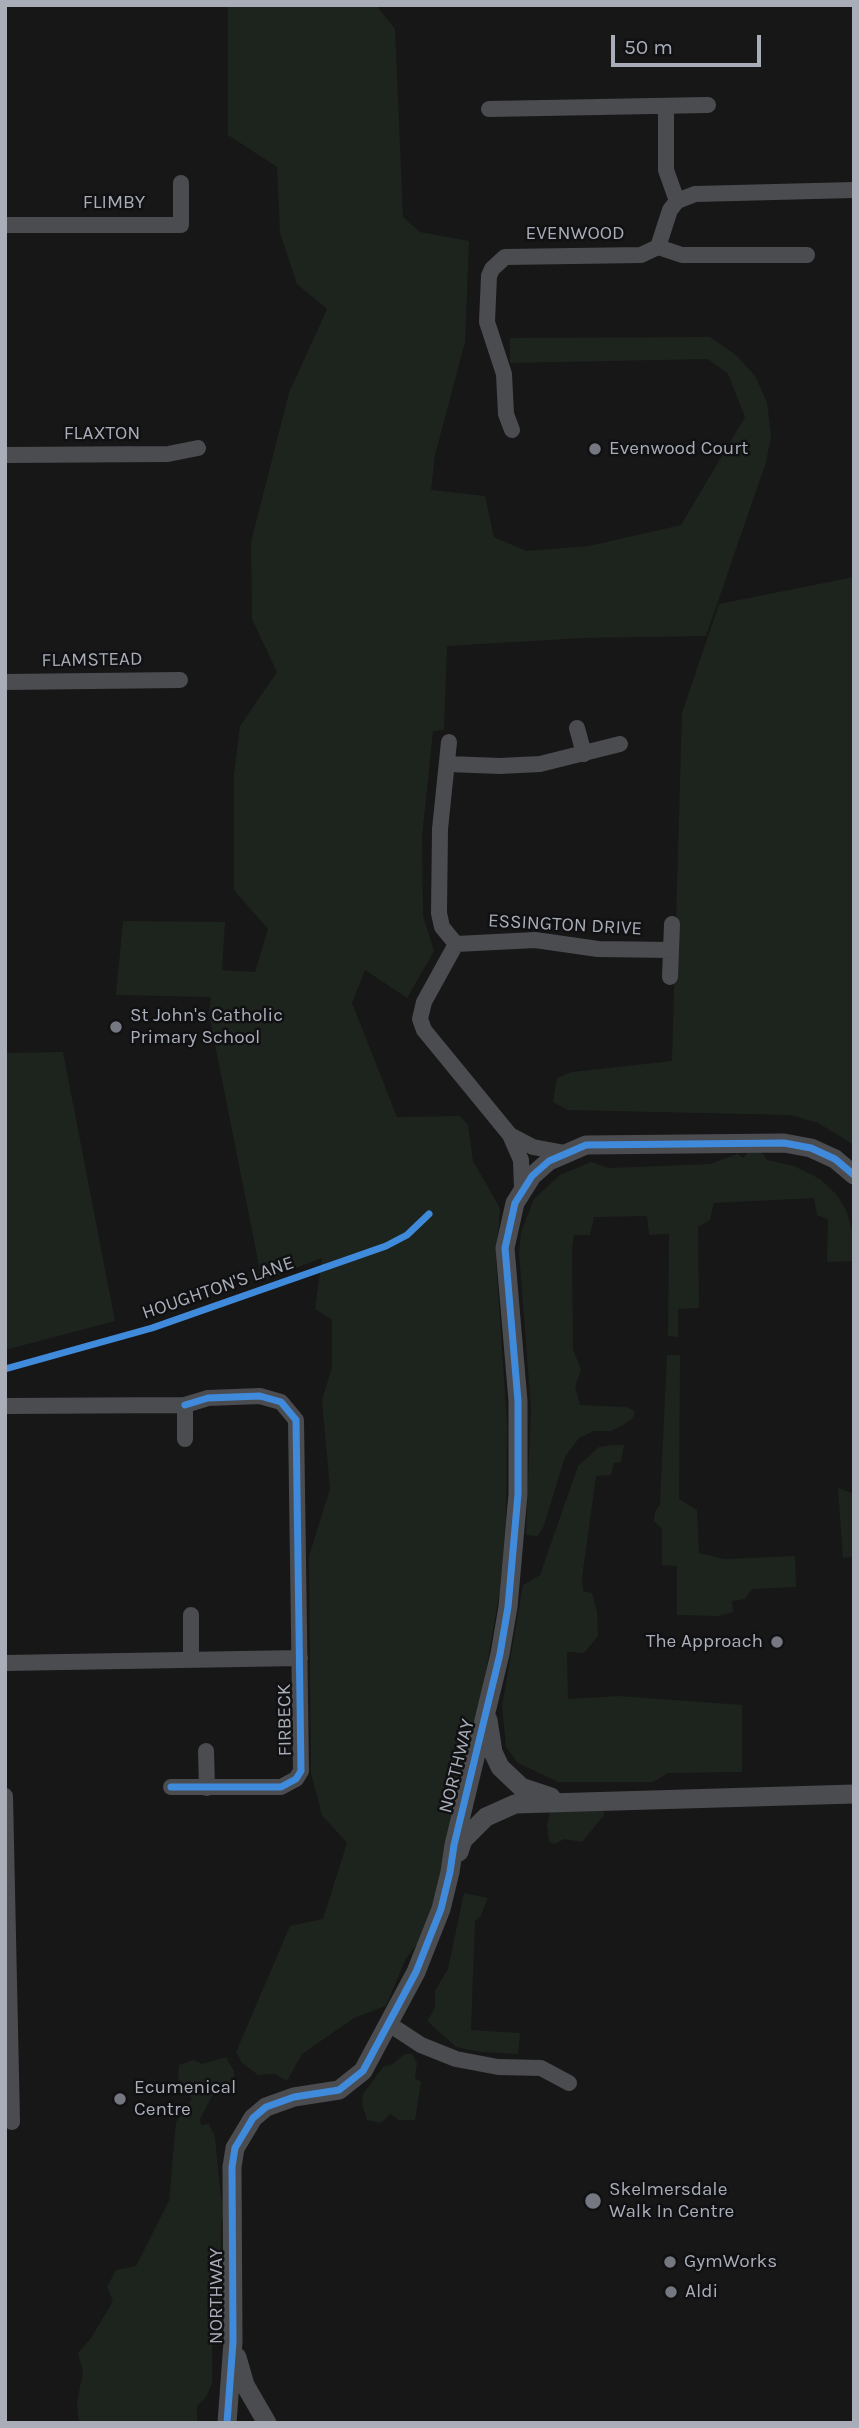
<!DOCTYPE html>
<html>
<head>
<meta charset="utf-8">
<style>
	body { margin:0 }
	#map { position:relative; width:859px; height:2428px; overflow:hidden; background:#171717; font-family:Karla,sans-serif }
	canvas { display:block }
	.frame { position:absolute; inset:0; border:7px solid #a8adb8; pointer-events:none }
	.scale { position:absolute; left:611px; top:35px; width:150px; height:32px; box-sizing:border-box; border:4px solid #a8adb8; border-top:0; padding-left:9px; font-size:21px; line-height:24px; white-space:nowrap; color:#a8adb8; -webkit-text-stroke:5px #111113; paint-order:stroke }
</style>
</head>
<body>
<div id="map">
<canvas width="859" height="2428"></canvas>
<div class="frame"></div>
<div class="scale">50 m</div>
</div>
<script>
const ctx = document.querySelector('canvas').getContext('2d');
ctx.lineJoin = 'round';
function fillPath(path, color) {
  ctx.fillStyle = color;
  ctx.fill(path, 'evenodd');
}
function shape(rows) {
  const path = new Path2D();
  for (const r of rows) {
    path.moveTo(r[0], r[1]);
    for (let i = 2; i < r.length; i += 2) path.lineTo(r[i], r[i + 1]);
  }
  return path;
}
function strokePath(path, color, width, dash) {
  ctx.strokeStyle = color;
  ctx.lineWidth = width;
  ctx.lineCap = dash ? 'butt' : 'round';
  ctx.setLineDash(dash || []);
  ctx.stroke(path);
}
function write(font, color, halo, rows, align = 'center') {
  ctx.font = font + ' Karla,sans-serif';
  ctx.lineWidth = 5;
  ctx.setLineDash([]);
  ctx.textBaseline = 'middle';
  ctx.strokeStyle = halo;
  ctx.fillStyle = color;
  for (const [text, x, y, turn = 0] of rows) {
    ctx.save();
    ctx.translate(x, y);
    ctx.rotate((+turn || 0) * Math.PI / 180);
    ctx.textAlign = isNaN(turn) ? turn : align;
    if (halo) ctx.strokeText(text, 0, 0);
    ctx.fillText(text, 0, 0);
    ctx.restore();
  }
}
fillPath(shape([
	[228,5,376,5,395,29,403,217,420,232,469,241,465,342,435,455,431,490,485,496,494,537,526,551,589,546,681,525,745,417,728,374,708,359,510,363,510,338,710,337,737,356,755,376,767,402,771,436,766,462,706,636,583,638,447,646,444,730,433,731,422,837,423,916,434,951,407,998,365,970,352,1003,397,1117,460,1116,468,1125,473,1161,500,1208,496,1259,507,1423,506,1521,500,1590,482,1694,432,1907,418,1943,406,1958,386,2006,354,2018,302,2054,287,2081,275,2074,258,2075,242,2063,236,2052,290,1926,323,1919,347,1843,322,1815,311,1773,309,1556,330,1489,322,1400,332,1367,332,1320,315,1309,322,1258,262,1281,209,1014,211,997,116,995,123,921,225,922,222,970,255,972,268,929,234,890,234,774,240,726,277,672,252,619,251,542,289,393,327,309,297,284,280,233,277,167,228,135],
	[854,577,854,1145,818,1123,791,1115,568,1110,553,1102,557,1078,572,1072,672,1061,682,713,719,604],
	[63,1052,115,1321,5,1350,5,1053],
	[751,1149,761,1151,767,1160,794,1166,820,1179,837,1195,847,1212,852,1231,854,1261,827,1262,828,1219,817,1215,814,1198,714,1203,710,1220,698,1227,699,1308,678,1309,678,1337,668,1336,669,1234,649,1235,647,1216,594,1217,590,1235,574,1235,572,1250,573,1349,581,1370,575,1387,580,1405,626,1407,635,1411,633,1418,625,1424,611,1431,594,1431,579,1438,565,1457,543,1528,537,1536,526,1535,531,1408,519,1253,521,1232,534,1199,560,1175,591,1162,609,1168,710,1164,737,1154,743,1158],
	[667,1355,680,1355,679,1499,697,1510,699,1553,724,1559,795,1556,796,1587,752,1589,745,1599,732,1601,733,1612,719,1616,677,1615,677,1566,662,1565,662,1529,654,1521,655,1512,660,1504],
	[612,1445,624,1445,621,1462,614,1463,611,1475,596,1476,582,1578,583,1591,592,1593,597,1611,598,1636,584,1653,567,1652,568,1699,619,1696,742,1705,742,1772,668,1773,653,1782,558,1782,518,1763,506,1747,502,1706,523,1585,540,1575,578,1466,599,1447],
	[838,1488,854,1494,854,1556,843,1558],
	[602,1807,604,1815,582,1842,564,1839,555,1844,549,1842,547,1825,551,1809],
	[464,1893,488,1898,480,1917,475,1921,471,2030,520,2033,518,2054,481,2052,456,2047,427,2021,435,2008,435,1991,448,1969],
	[405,2054,412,2054,417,2063,415,2078,421,2082,415,2120,399,2120,390,2114,381,2123,367,2120,362,2104,363,2094,383,2067,393,2064],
	[226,2057,234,2071,234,2087,224,2095,213,2094,200,2119,201,2125,209,2124,215,2137,221,2198,226,2208,221,2223,221,2299,212,2327,212,2383,206,2397,197,2406,197,2423,79,2423,77,2402,83,2372,78,2353,91,2338,113,2301,107,2287,116,2270,136,2266,169,2201,176,2122,192,2099,178,2078,179,2065,193,2060,202,2064]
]), '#1d241e');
strokePath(shape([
	[489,109,708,105],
	[677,201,695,194,854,190],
	[5,225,181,225,181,183],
	[658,247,670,210,677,201,666,170,666,106],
	[512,430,506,414,504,374,487,322,489,276,492,269,505,257,641,255,658,247,682,255,807,255],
	[5,455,168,454,198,448],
	[5,682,180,680],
	[577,728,584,754],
	[449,742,440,829,439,913,442,927,456,944,424,1002,420,1019,424,1030,510,1135,521,1160,522,1189],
	[448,764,500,766,540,764,620,744],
	[456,944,535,940,598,949,671,950],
	[670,977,672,924],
	[510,1135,533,1147,565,1153],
	[5,1406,185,1405,185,1439],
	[191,1615,191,1660],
	[5,1663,300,1658],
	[206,1751,207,1788],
	[171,1787,281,1787,296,1779,301,1771,296,1420,281,1402,260,1396,208,1398,185,1405],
	[5,1796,12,2122],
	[389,2024,421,2045,456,2059,498,2067,541,2068,569,2083]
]), '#4b4c50', 16);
strokePath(shape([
	[488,1720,493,1752,500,1767,521,1787,551,1797],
	[459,1852,463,1840,486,1817,515,1804,854,1794],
	[237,2357,245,2385,267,2423],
	[227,2423,233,2342,232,2167,235,2148,253,2118,266,2107,294,2097,339,2090,363,2071,416,1972,441,1909,450,1872,454,1845,500,1654,508,1607,518,1494,518,1401,505,1248,515,1203,532,1176,549,1161,586,1145,784,1143,811,1148,835,1159,854,1175]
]), '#4b4c50', 19);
strokePath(shape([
	[5,1369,152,1328,386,1246,407,1235,429,1214],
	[171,1787,281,1787,296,1779,301,1771,296,1420,281,1402,260,1396,208,1398,185,1405],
	[227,2423,233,2342,232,2167,235,2148,253,2118,266,2107,294,2097,339,2090,363,2071,416,1972,441,1909,450,1872,454,1845,500,1654,508,1607,518,1494,518,1401,505,1248,515,1203,532,1176,549,1161,586,1145,784,1143,811,1148,835,1159,854,1175]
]), '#408adc', 7);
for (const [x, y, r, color] of [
	[595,449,7,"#757880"],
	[116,1027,7,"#757880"],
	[777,1642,7,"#757880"],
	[120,2099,7,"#757880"],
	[593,2201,9,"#757880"],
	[670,2262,7,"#757880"],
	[671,2292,7,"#757880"]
]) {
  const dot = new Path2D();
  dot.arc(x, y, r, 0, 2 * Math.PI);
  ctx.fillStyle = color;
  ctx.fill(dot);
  strokePath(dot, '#111113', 2.5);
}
write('19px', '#a8adb8', '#111113', [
	["FLIMBY",114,203],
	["EVENWOOD",575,234],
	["FLAXTON",102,434],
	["FLAMSTEAD",92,660,-1],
	["ESSINGTON DRIVE",565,925,3],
	["HOUGHTON'S LANE",218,1288,-19],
	["FIRBECK",285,1720,-91],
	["NORTHWAY",457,1766,-76],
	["NORTHWAY",217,2296,-90]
]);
write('19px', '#a8adb8', '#111113', [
	["Evenwood Court",609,449],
	["St John's Catholic",130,1016],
	["Primary School",130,1038],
	["The Approach",763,1642,"right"],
	["Ecumenical",134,2088],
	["Centre",134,2110],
	["Skelmersdale",609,2190],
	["Walk In Centre",609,2212],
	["GymWorks",684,2262],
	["Aldi",685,2292]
], 'left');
</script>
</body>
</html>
